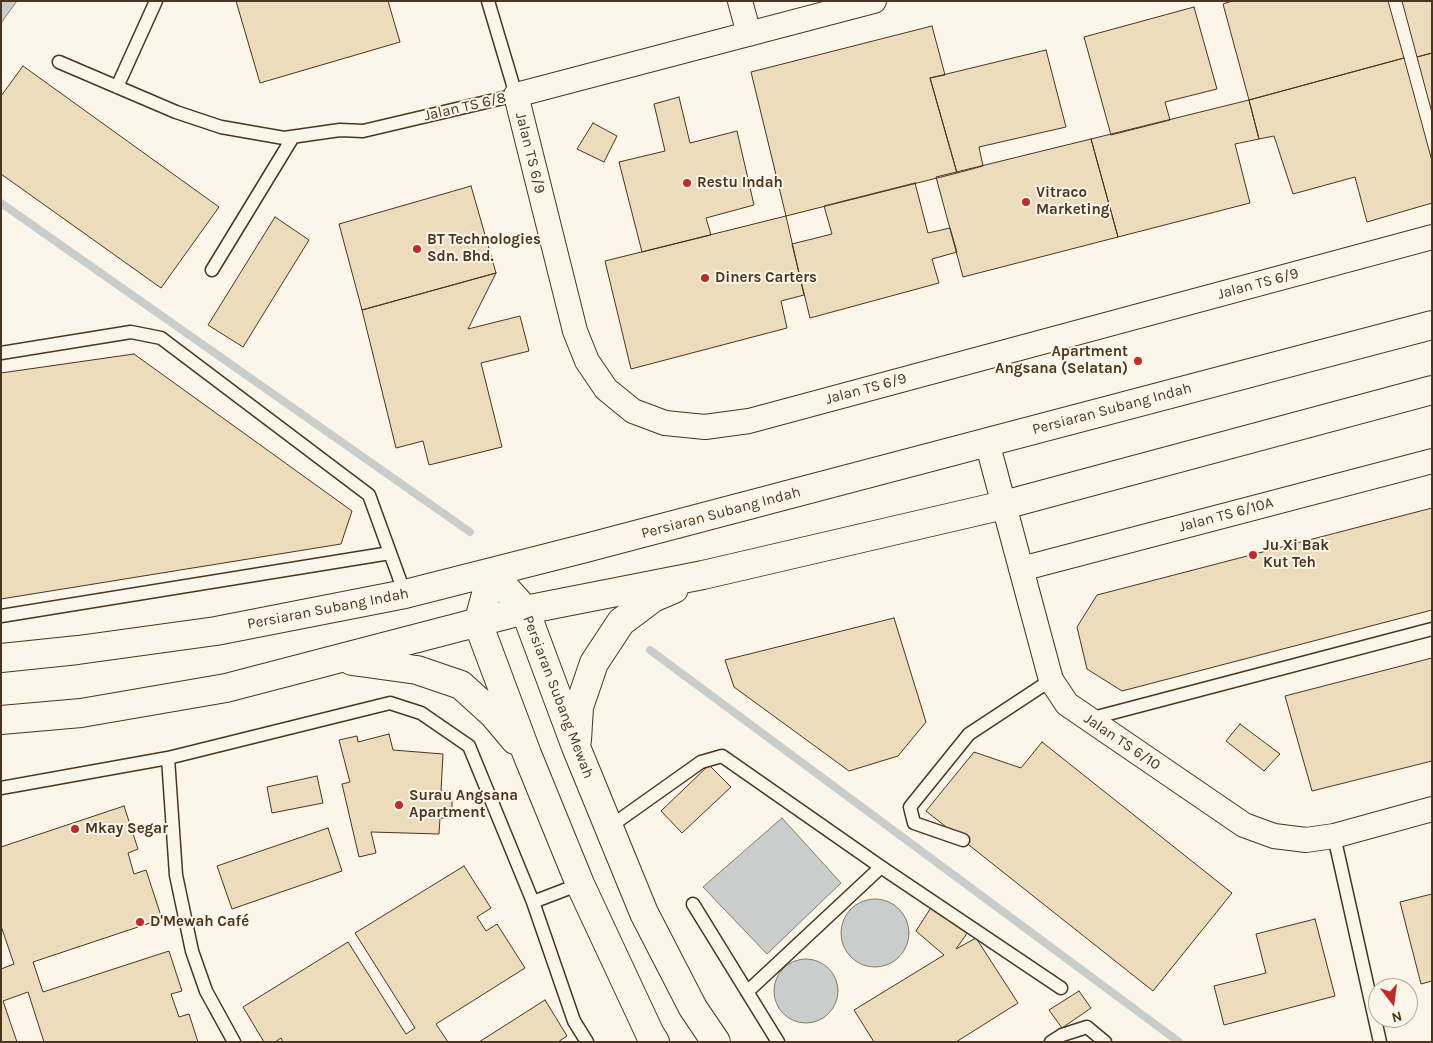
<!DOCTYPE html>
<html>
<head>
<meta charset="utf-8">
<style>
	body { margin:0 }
	#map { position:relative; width:1433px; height:1043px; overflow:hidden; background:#fbf6e9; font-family:Karla,sans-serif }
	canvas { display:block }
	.frame { position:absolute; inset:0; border:2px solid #4a3520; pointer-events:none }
	.north { position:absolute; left:1368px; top:978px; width:50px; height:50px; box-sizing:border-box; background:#fbf6e9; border:1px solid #b4a999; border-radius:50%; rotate:165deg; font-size:14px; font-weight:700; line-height:20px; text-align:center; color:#4a3520 }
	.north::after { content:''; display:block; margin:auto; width:18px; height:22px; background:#c62828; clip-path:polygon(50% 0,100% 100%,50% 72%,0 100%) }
</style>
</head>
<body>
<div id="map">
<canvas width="1433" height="1043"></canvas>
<div class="frame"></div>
<div class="north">N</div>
</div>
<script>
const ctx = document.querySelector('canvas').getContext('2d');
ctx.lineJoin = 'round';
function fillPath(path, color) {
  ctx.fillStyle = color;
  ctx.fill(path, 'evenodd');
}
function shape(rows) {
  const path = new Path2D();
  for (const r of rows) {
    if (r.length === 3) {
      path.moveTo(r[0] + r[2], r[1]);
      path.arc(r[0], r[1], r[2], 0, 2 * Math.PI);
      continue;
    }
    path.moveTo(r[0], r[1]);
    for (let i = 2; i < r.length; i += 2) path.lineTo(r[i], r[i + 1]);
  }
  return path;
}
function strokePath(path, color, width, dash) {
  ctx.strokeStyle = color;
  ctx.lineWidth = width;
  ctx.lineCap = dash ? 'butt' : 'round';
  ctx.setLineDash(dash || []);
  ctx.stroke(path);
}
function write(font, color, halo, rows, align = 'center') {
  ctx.font = font + ' Karla,sans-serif';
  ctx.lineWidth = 4;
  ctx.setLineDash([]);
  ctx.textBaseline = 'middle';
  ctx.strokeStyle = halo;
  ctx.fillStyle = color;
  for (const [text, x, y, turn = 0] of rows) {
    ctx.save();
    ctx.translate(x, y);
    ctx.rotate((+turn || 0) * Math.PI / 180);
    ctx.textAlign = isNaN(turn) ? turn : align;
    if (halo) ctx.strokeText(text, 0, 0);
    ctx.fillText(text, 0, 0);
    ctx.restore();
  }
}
const water = shape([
	[1,1,17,1,1,23,1,1],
	[782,818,841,883,767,954,703,887,782,818],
	[875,933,34],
	[806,991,32]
]);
fillPath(water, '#c9cecd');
strokePath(water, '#887966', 1);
strokePath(shape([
	[1,203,470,532],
	[650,650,1179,1042]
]), '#c9cecd', 8);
const building = shape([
	[236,1,388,1,400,42,260,83,236,1],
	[1232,1,1388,1,1404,58,1249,100,1223,4,1232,1],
	[1402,1,1432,1,1432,53,1417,57,1402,1],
	[1194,7,1217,89,1165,102,1170,120,1111,135,1084,37,1194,7],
	[932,26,945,75,930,78,957,173,786,216,751,72,932,26],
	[1046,50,1066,127,979,147,983,166,957,173,930,78,1046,50],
	[1432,53,1432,113,1417,57,1432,53],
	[1404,58,1432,161,1432,203,1367,222,1355,177,1293,194,1274,136,1259,139,1249,100,1404,58],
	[23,66,219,207,161,288,1,174,1,96,23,66],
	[679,97,690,143,737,131,754,205,706,218,711,235,642,252,619,162,665,151,654,104,679,97],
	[1249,100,1259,139,1235,144,1250,203,1118,237,1091,139,1249,100],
	[593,123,617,136,604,162,577,149,593,123],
	[1091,139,1118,237,963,277,936,177,1091,139],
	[915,183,928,233,950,228,957,252,932,259,939,283,810,318,792,244,832,234,824,206,915,183],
	[471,186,496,273,362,310,339,224,471,186],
	[786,216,804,295,781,301,787,328,631,369,605,261,786,216],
	[275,217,309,240,243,347,208,325,275,217],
	[496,273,468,329,520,316,529,351,481,363,502,447,429,465,423,441,396,448,362,310,496,273],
	[134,354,352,511,341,544,1,599,1,373,134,354],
	[1432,508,1432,610,1122,691,1087,669,1077,627,1097,595,1432,508],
	[894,618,926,722,898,756,849,771,734,687,725,660,894,618],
	[1432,658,1432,761,1312,791,1285,696,1432,658],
	[1240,724,1280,754,1264,771,1226,741,1240,724],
	[389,734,393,750,443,754,441,791,452,791,452,818,440,818,439,834,371,832,376,853,359,857,342,784,350,782,339,740,357,736,358,742,389,734],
	[1042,742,1232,893,1153,991,926,811,974,752,1021,768,1042,742],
	[709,765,731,787,682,833,661,811,709,765],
	[317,776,323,803,272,813,267,787,317,776],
	[124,806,138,849,128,853,134,874,146,870,162,919,33,962,43,992,169,951,182,991,171,994,179,1017,189,1014,198,1042,44,1042,28,992,3,1001,17,1042,1,1042,1,969,14,964,1,926,1,847,124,806],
	[328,828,342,871,232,909,217,866,328,828],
	[464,866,491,908,477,917,486,931,497,924,525,968,436,1024,448,1042,283,1042,281,1038,275,1042,264,1042,243,1007,348,942,406,1034,415,1028,355,933,464,866],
	[1432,894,1432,981,1421,984,1400,902,1432,894],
	[934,903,970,929,956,949,976,938,1018,1003,956,1042,874,1042,854,1010,944,955,916,931,934,903],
	[1315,919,1335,996,1224,1025,1214,986,1266,973,1256,934,1315,919],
	[1079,991,1091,1008,1062,1028,1049,1010,1079,991],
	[545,1000,567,1036,558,1042,479,1042,545,1000]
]);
fillPath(building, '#ecdcbc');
strokePath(building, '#4a3520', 1);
const lane = shape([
	[59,62,176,112,221,127,284,138,340,130,363,131,516,95,488,1],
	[117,87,156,1],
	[212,270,293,137],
	[1,353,131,332,161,338,369,495,405,594],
	[1,616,390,553],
	[1089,719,1432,629],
	[168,758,176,875,192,951,206,991,234,1042],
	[1,788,168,758,390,703,421,713,469,746,533,902,574,1021,587,1042],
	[608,828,701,762,722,756,881,867,1061,988],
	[1334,836,1380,1042],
	[963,840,914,823,910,807,969,734,1051,680],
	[533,902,580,884],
	[693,904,778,1042],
	[747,992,881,867],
	[1051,1042,1062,1035,1087,1027,1105,1042]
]);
const street = shape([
	[740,1,749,34],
	[874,1,516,95,575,331,587,361,606,389,633,411,665,423,705,427,749,421,1432,237],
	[987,442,1051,680,1067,704,1244,825,1274,836,1306,840,1334,836,1432,809],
	[1021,569,1432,461]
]);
const secondary = shape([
	[492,573,525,610,576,747,644,913,693,1008,716,1042],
	[492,573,478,623,527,754,580,884,650,1034,655,1042],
	[1,658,78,650,216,631,405,594,582,549,1432,325],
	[352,661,417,670,461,685,494,715,515,740],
	[1,720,81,713,226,688,525,610,703,575,1004,505,1432,390],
	[577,740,579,707,594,663,621,622,653,598,674,589]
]);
strokePath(lane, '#4a3520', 15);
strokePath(street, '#4a3520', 26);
strokePath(secondary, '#4a3520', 30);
strokePath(lane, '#fbf6e9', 12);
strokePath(street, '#fbf6e9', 24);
strokePath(secondary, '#fbf6e9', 28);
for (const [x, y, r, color] of [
	[687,183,5,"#c62828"],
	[1026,202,5,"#c62828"],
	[417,249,5,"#c62828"],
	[705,278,5,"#c62828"],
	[1138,361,5,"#c62828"],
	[1253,555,5,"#c62828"],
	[399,805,5,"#c62828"],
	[75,829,5,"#c62828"],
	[140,922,5,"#c62828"]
]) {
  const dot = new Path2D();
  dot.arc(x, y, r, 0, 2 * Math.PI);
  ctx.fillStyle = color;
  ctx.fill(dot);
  strokePath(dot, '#fbf6e9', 2);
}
write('15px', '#4a3520', '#fbf6e9', [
	["Jalan TS 6/8",465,107,-13],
	["Jalan TS 6/9",530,153,76],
	["Jalan TS 6/9",1258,284,-15],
	["Jalan TS 6/9",866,389,-15],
	["Persiaran Subang Indah",1112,409,-15],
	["Persiaran Subang Indah",721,513,-15],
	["Jalan TS 6/10A",1226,515,-15],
	["Persiaran Subang Indah",328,609,-11],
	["Persiaran Subang Mewah",558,697,69],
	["Jalan TS 6/10",1122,742,34]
]);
write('bold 15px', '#4a3520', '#fbf6e9', [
	["Restu Indah",697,183],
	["Vitraco",1036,193],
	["Marketing",1036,210],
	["BT Technologies",427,240],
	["Sdn. Bhd.",427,257],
	["Diners Carters",715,278],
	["Apartment",1128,352,"right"],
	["Angsana (Selatan)",1128,369,"right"],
	["Ju Xi Bak",1263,546],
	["Kut Teh",1263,563],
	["Surau Angsana",409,796],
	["Apartment",409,813],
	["Mkay Segar",85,829],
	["D'Mewah Café",150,922]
], 'left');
</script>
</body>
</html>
